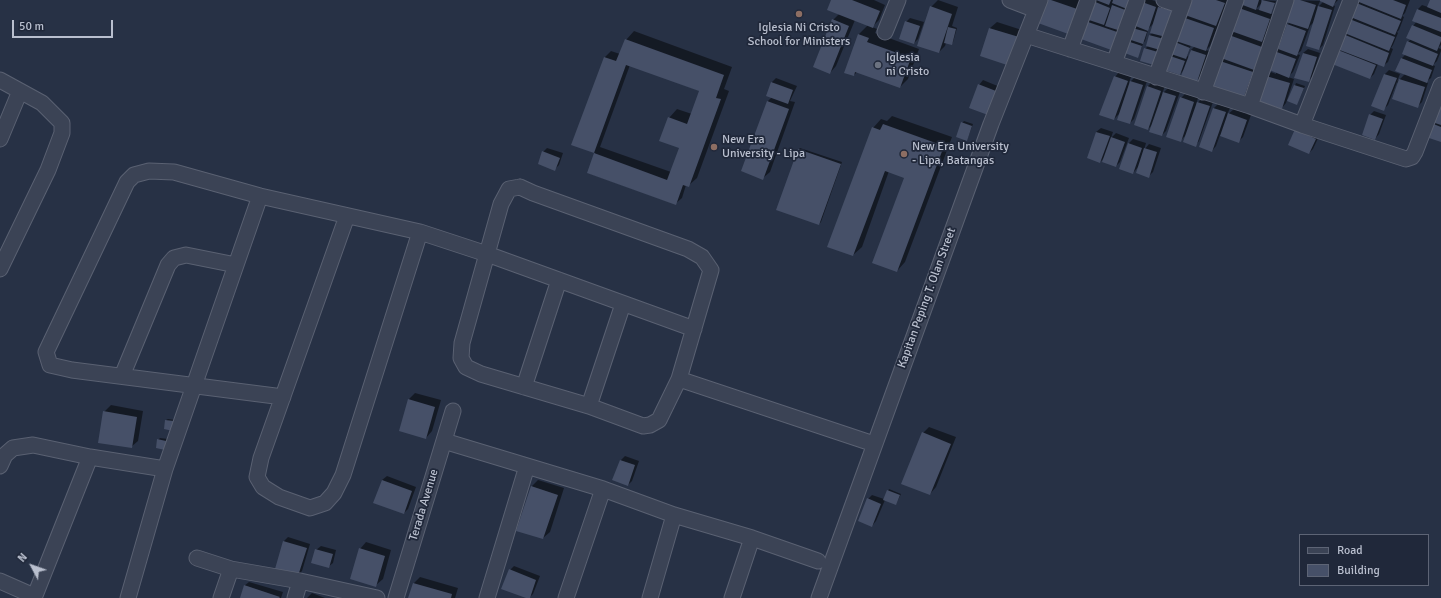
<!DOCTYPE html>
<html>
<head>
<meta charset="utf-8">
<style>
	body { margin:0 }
	#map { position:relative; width:1441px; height:598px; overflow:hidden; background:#273145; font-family:Signika,sans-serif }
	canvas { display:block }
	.legend { position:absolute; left:1299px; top:534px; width:130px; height:52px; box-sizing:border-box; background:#20283a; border:1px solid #5d6475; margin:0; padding:5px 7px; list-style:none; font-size:12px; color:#b9bfce }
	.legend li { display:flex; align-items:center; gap:8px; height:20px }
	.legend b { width:20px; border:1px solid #5d6475 }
	.north { position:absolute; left:12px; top:546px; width:40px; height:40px; -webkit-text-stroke:3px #20283a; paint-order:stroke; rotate:311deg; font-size:11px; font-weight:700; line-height:16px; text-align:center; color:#b9bfce }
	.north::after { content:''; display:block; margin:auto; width:14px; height:18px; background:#b9bfce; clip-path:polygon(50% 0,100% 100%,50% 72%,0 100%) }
	.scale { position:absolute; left:12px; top:20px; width:101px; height:18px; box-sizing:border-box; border:2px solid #b9bfce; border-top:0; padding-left:5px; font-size:12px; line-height:14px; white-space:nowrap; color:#b9bfce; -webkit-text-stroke:3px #20283a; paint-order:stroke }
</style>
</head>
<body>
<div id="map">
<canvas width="1441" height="598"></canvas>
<ul class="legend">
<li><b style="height:5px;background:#3b4355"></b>Road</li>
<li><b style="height:11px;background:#465068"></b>Building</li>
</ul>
<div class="north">N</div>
<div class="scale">50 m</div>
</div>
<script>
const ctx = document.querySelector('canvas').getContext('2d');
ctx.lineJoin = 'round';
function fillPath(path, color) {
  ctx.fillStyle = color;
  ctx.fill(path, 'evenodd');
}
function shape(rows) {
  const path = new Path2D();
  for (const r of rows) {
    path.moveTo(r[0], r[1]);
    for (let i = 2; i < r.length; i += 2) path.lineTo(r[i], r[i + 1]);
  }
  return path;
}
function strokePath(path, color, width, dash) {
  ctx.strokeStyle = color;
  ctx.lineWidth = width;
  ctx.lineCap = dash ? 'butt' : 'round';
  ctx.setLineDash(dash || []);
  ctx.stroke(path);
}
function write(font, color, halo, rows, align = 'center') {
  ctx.font = font + ' Signika,sans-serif';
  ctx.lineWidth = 3.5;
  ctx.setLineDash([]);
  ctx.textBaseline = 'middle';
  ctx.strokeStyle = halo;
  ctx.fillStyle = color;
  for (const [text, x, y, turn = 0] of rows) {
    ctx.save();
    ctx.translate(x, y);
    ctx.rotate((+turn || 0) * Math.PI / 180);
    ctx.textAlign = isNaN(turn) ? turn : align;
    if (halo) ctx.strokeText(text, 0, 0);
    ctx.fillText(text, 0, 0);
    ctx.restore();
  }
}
fillPath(shape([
	[832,0,874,0,885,5,879,20,872,27,877,29,875,33,919,49,908,79,900,87,857,72,854,75,845,72,859,34,868,25,855,20,836,66,830,73,833,20,839,14],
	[938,0,958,7,952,26,957,28,953,42,951,44,946,43,945,46,939,52,931,7],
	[1047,0,1087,0,1077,28],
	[1095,0,1133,0,1118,45,1088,22,1091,19,1094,2],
	[1145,0,1152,0,1160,3,1158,9,1164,3,1177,7,1156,62,1145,49,1148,46,1150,35,1153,32,1155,22,1147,30,1148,30,1145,41,1142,44,1143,44,1138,56,1124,52,1142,2],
	[1192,0,1228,0,1210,46,1206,50,1209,51,1200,77,1196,81,1185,69,1180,74,1170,56,1173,54,1176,43,1178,40,1186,18,1189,15],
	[1191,45,1195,46,1191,50,1189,57,1187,56],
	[1243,0,1261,0,1261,2,1263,0,1276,1,1272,11,1270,13,1274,15,1266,36,1263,39,1268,40,1250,90,1244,96,1221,61,1224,58,1230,36,1235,31,1240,9,1244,5],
	[1263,2,1260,10,1256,9],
	[1295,0,1320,1,1317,8,1323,2,1321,0,1338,0,1333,5,1335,6,1323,45,1319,49,1314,22,1310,26,1301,51,1297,54,1300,55,1293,72,1288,77,1294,79,1286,103,1282,108,1267,76,1271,72,1276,74,1275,51,1279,47,1288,24,1290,22],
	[1357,0,1410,0,1405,13,1402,16,1404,17,1399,30,1397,32,1398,33,1393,45,1391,48,1393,49,1388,62,1383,66,1378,64,1374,74,1370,78,1333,64],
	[1431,0,1441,0,1441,45,1438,48,1441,49,1441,51,1437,61,1433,65,1435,66,1431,78,1426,82,1428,83,1422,102,1418,106,1397,82,1405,74,1402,58,1406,54,1408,42,1411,39,1413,26,1417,21,1414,20,1418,9,1422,5,1428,7],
	[910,18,924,22,918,39,914,43,906,22],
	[997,22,1025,31,1016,58,981,56,990,28],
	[634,31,732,67,724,89,729,91,697,178,688,186,686,185,682,198,675,204,588,173,595,153,572,144,605,57,611,51,620,54,626,40],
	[630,65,700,91,692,114,677,109,669,118,680,148,671,172,600,147],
	[1308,49,1320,53,1312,77,1308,81,1303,53],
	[1389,70,1400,74,1388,105,1384,109,1373,105,1385,74],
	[1119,72,1131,77,1129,83,1135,77,1147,81,1134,119,1130,123,1120,113,1114,119,1115,77],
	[776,78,797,86,790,101,795,102,770,172,763,178,768,101,772,97,772,82],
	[983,80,1000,87,992,110,979,85],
	[1152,82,1165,86,1162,94,1168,88,1180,92,1166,131,1162,135,1153,124,1148,129,1148,86],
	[1296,83,1305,86,1297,104,1289,101],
	[1185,94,1198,98,1196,105,1202,98,1213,102,1199,141,1195,146,1186,135,1180,141,1181,98],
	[1441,96,1441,141,1427,136],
	[1218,104,1230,108,1227,115,1234,109,1251,115,1243,137,1239,141,1220,135,1216,146,1212,151,1200,147,1214,108],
	[1374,111,1386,115,1379,134,1375,139,1370,115],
	[892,116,952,137,905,262,897,271,905,177,889,171,862,247,853,255,873,128,881,119,887,121],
	[964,121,973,124,967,140,962,123],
	[1101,128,1113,132,1111,138,1116,133,1129,138,1120,162,1116,166,1105,157,1100,162,1096,132],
	[1295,130,1320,134,1313,149,1309,153],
	[1133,139,1146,143,1144,150,1149,144,1161,148,1153,172,1149,176,1139,166,1133,173,1120,168,1129,143],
	[547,148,563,153,559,165,555,169,543,152],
	[800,148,842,162,821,222,819,224,798,150],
	[415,393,441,400,432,431,426,438,409,399],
	[111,405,143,411,138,441,131,447,104,412],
	[168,419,175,420,174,428,166,420],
	[929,427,956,437,936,487,930,494,923,433],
	[160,438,168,439,166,447,158,440],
	[625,456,639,461,632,481,628,485,614,480,621,460],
	[387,476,416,487,408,509,404,513,382,480],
	[538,480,564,488,550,532,543,538,532,486],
	[889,489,901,494,896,504,885,500,876,521,872,526,868,499,872,495,884,499],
	[288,537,310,544,302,571,298,575,284,541],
	[366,542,391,550,383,579,376,585,360,549],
	[321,546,336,550,333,563,328,567,316,550],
	[514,566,540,576,533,594,529,598,510,570],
	[420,577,458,588,455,598,409,598,414,583],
	[249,582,283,592,281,598,241,598,244,586],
	[312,593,325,598,307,598]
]), '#0007');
fillPath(shape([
	[831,0,852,0,880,11,873,28,827,10],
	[1046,0,1051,0,1080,10,1071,35,1038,23],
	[1096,0,1111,0,1109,5],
	[1113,0,1131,0,1127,9,1112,3],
	[1191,0,1216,0,1225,3,1216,26,1185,15],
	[1241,0,1259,0,1256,10,1240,4],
	[1262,0,1275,3,1271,14,1259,10],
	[1294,0,1300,0,1316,5,1308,29,1286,22],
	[1320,0,1336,0,1333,7,1320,1],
	[1354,0,1393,0,1406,5,1401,19],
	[1430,0,1441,0,1441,13,1427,7],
	[1093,1,1110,8,1104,25,1086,19],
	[1142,2,1156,7,1148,31,1133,25],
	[1354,2,1401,21,1395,35,1348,16],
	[1112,5,1128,11,1121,31,1105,26],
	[930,6,952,14,939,53,917,46],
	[1318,6,1332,10,1319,50,1306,46],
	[1158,7,1174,11,1166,37,1150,33],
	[1239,8,1270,19,1262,42,1231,31],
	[1417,9,1441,18,1441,32,1412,21],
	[1185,18,1214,28,1206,51,1176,41],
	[1347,18,1395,37,1389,51,1342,32],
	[832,19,849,26,830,74,813,67],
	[905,21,920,26,914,44,899,39],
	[1088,22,1120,33,1114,51,1081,39],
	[1287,24,1306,31,1297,56,1278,49],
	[1412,25,1441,37,1441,41,1437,51,1406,38],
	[948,27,956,29,952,45,944,43],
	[989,28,1019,37,1010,66,980,56],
	[1132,28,1147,32,1143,44,1128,39],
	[858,34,869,38,867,42,911,58,900,88,855,72,854,76,844,73],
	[1343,34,1389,53,1384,67,1337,49],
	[1149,35,1164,39,1160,50,1146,46],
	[1229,35,1262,47,1254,70,1221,58],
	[625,39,724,75,716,98,721,99,689,187,683,185,676,205,587,173,594,153,571,145,604,57,616,61],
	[626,65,699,91,687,124,668,117,659,141,679,148,667,180,594,153],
	[1127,41,1142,46,1138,58,1122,52],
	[1407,41,1438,54,1433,66,1402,54],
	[1175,42,1190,48,1186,59,1171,54],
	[1144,48,1158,52,1154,65,1140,61],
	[1191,50,1206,55,1197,82,1181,76],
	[1338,50,1376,65,1370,79,1332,64],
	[1274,51,1296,59,1289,78,1267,69],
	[1303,53,1317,57,1309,82,1294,78],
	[1170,56,1185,61,1180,75,1165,70],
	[1401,58,1432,70,1427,83,1395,71],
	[1220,61,1253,72,1244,97,1211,86],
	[1384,74,1397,78,1384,111,1371,106],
	[1114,76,1128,81,1114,120,1099,115],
	[1266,76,1290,83,1282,109,1258,101],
	[1399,79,1425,87,1418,108,1392,99],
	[1130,81,1143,85,1130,124,1117,120],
	[771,82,793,90,788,104,766,96],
	[978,84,996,91,988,115,969,108],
	[1294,85,1304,88,1297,105,1287,101],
	[1147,86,1161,91,1148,130,1134,125],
	[1163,92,1176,96,1162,136,1149,132],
	[1180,97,1194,102,1181,142,1166,137],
	[767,101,789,109,763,180,741,171],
	[1197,102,1210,106,1196,147,1183,142],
	[1213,108,1226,112,1212,152,1199,147],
	[1437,108,1441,109,1441,125,1432,122],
	[1228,113,1247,120,1239,143,1220,136],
	[1369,114,1383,119,1375,140,1362,135],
	[961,122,972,126,967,141,956,137],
	[1431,123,1441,127,1441,142,1426,137],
	[883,124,944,146,897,272,872,263,904,178,885,171,853,256,827,247,872,127,880,130],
	[1295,129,1316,139,1309,154,1288,145],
	[1096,132,1110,136,1100,163,1087,158],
	[1111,137,1125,142,1116,167,1102,162],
	[1128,143,1142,148,1133,174,1119,169],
	[1144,148,1157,152,1149,178,1136,173],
	[798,149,841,164,819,225,776,210],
	[542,151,560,158,555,171,538,164],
	[408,399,435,407,426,439,399,431],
	[103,411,137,417,132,448,98,443],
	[165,420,174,421,173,431,164,429],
	[922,432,951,444,930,495,901,484],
	[157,439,166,441,165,450,156,448],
	[620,460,635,465,628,486,612,480],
	[382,480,412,491,404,514,373,503],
	[531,486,558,495,543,539,516,531],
	[887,490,900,495,896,505,883,500],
	[867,498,881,504,872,527,858,521],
	[283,541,307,548,298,576,275,569],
	[359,548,385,556,376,587,350,579],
	[315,549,333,554,329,568,311,563],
	[509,569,536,580,530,598,526,598,501,589],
	[413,583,452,594,451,598,408,598],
	[244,585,280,597,279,598,240,598]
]), '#465068');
const minor = shape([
	[1010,0,1036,10],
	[1164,0,1182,6],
	[885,32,898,0],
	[1026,35,1250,106,1302,125,1406,159,1412,157,1415,152,1441,85],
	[1070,49,1088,0],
	[1114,63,1137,0],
	[1156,77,1184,0],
	[0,80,42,103,62,123,62,133,48,170,0,269],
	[1203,92,1236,0],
	[1250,106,1286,0],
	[1302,125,1351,0],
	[0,139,20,91],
	[520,187,533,193,688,249,702,257,711,270,679,379,659,420,650,425,643,426,589,406,481,374,466,367,461,358,462,343,501,204,509,189,520,187],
	[347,216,261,458,257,477,263,487,279,497,310,508,325,503,334,493,343,475,420,232],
	[122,376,168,265,174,258,186,255,236,265],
	[679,379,874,444],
	[524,387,559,280],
	[283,397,72,370,50,365,46,352,127,182,134,175,149,171,174,172,260,196,420,232,487,254,694,329],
	[589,406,623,304],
	[444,441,603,489,674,515,752,538,818,561],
	[0,466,5,455,13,448,33,445,90,457,165,469],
	[197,558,231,569,300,581,377,598],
	[0,581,34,596],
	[34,598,90,457],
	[128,598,165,469,260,196],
	[221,598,231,569],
	[295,598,300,581],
	[396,598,453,411],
	[487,598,527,466],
	[566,598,603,489],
	[650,598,674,515],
	[732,598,752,538],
	[819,598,991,124,1040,0]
]);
strokePath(minor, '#5a6172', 17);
strokePath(minor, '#3b4355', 15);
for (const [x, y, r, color] of [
	[799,14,4,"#8d6e63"],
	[878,65,4,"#6b7280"],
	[714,147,4,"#8d6e63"],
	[904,154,4,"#8d6e63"]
]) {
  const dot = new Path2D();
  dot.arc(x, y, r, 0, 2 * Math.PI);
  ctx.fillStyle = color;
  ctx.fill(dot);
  strokePath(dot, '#20283a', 1.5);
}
write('12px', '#b9bfce', '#20283a', [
	["Iglesia Ni Cristo",799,28,"center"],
	["School for Ministers",799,42,"center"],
	["Iglesia",886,58],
	["ni Cristo",886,72],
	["New Era",722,140],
	["University - Lipa",722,154],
	["New Era University",912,147],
	["- Lipa, Batangas",912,161]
], 'left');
write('12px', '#b9bfce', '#20283a', [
	["Kapitan Peping T. Olan Street",927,298,-70],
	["Terada Avenue",424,505,-73]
]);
</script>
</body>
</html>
